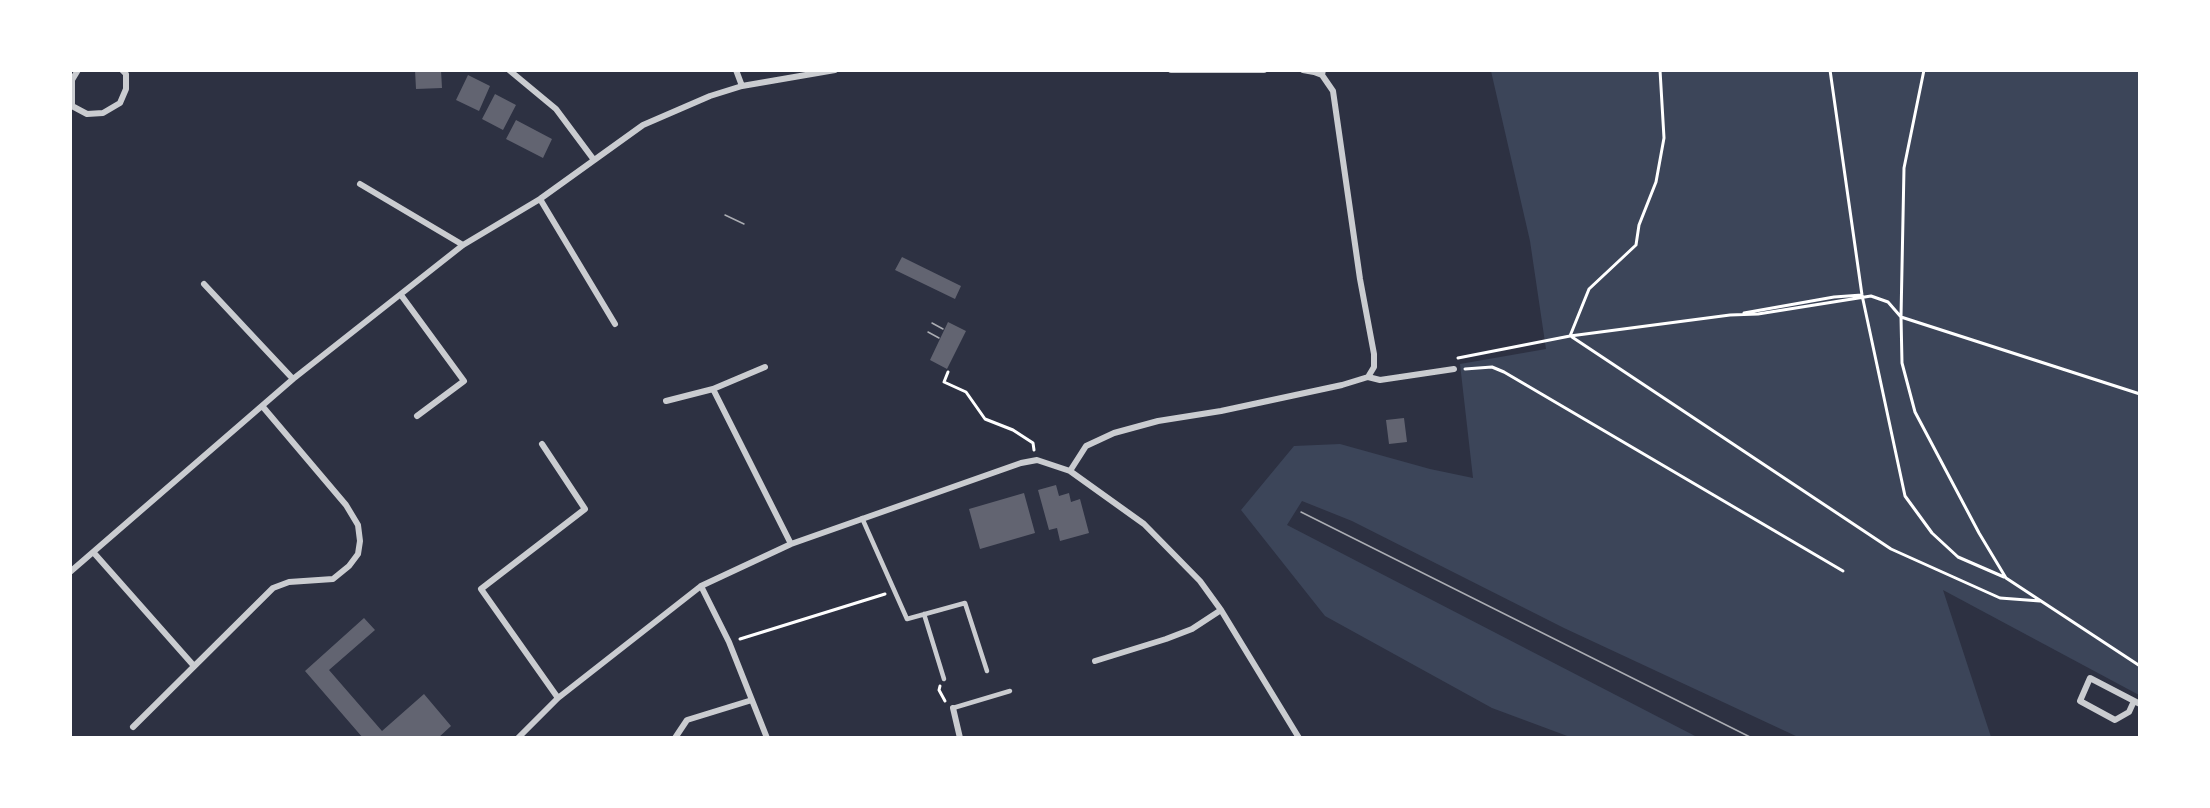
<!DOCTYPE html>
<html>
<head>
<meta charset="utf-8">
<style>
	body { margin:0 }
	#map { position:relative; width:2210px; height:808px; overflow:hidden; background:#2d3142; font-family:Manrope,sans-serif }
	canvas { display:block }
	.frame { position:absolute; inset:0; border:72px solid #fff; pointer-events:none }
</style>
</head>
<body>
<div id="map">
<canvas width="2210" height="808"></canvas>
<div class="frame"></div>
</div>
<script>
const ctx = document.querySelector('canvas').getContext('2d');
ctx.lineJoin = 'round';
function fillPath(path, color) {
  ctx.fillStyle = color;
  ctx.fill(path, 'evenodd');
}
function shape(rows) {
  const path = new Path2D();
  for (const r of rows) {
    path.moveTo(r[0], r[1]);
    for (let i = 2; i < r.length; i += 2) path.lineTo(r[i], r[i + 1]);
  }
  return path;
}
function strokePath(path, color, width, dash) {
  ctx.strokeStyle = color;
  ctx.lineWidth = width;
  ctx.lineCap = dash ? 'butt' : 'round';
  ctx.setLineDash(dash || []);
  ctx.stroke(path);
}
fillPath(shape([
	[1491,71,2139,71,2139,695,1943,590,1991,737,1798,737,1564,628,1352,521,1302,501,1287,525,1697,737,1570,737,1492,708,1325,616,1241,510,1294,446,1340,444,1430,469,1473,478,1460,364,1546,349,1530,241]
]), '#3c4559');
fillPath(shape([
	[415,70,441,70,442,88,416,89],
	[468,75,490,86,479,111,456,100],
	[495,94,516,105,503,130,482,119],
	[516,120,552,139,543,158,506,139],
	[902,257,961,286,955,299,895,270],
	[948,322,966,331,947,369,930,360],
	[1404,418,1407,442,1389,444,1386,420],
	[1056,485,1059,496,1069,493,1071,502,1080,499,1089,533,1060,541,1057,528,1049,530,1038,490],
	[1024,493,1035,533,980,549,969,509],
	[364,618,375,630,329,670,382,731,424,694,451,726,438,738,363,738,305,671]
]), '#626471');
strokePath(shape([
	[1830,70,1862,295,1905,496,1932,533,1958,557,2004,577],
	[1924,70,1904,168,1901,317,2140,394],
	[1744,313,1834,297,1862,295],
	[1570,336,1589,289,1636,245,1639,225,1656,182,1664,138,1660,70],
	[1572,337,1891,549,2000,598,2040,601],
	[1458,358,1570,336,1730,315,1758,314,1871,296,1888,302,1901,317,1902,363,1915,412,1979,533,2006,578,2140,666],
	[1465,369,1492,367,1504,372,1843,571],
	[948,372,944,382,966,392,985,419,1013,430,1033,443,1034,450],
	[740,639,885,594],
	[940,686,939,690,945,701]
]), '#fff', 3);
strokePath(shape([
	[862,518,907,619,965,603,987,671],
	[924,614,944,679],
	[953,708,1010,691]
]), '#caccd0', 4.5);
strokePath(shape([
	[509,70,556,109,594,160],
	[736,70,742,86],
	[1171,70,1264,70],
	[1303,70,1314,72,1322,75],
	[1323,70,1322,75,1333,91,1360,279,1374,354,1374,367,1368,377],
	[72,106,87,114,103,113,120,103,126,89,126,74,122,70],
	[72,106,72,80,78,70],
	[360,184,463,245],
	[540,199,615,324],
	[204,284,293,379],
	[401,295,464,381,417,416],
	[713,389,791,544],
	[666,401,713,389,765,367],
	[542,444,585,509,481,589,558,698],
	[1070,471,1086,446,1114,433,1158,421,1221,411,1342,385,1368,377,1380,380,1454,369],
	[94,553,194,666],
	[70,572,293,379,463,245,540,199,643,125,710,96,742,86,835,70],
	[701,586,729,642,767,738],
	[1095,661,1166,639,1192,629,1221,610],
	[2134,701,2129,712,2115,720,2080,701,2090,678,2140,704],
	[953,708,960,738],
	[133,727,273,588,289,582,333,579,349,566,358,554,360,541,358,525,346,505,263,407],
	[518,738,558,698,701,586,791,544,1021,463,1037,460,1070,471,1144,524,1200,581,1221,610,1299,738],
	[675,738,687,720,752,700]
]), '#caccd0', 6);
strokePath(shape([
	[725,215,744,224],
	[932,323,943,329],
	[928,332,939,338],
	[1301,512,1752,738]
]), '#abadb3', 1.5);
</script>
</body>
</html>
